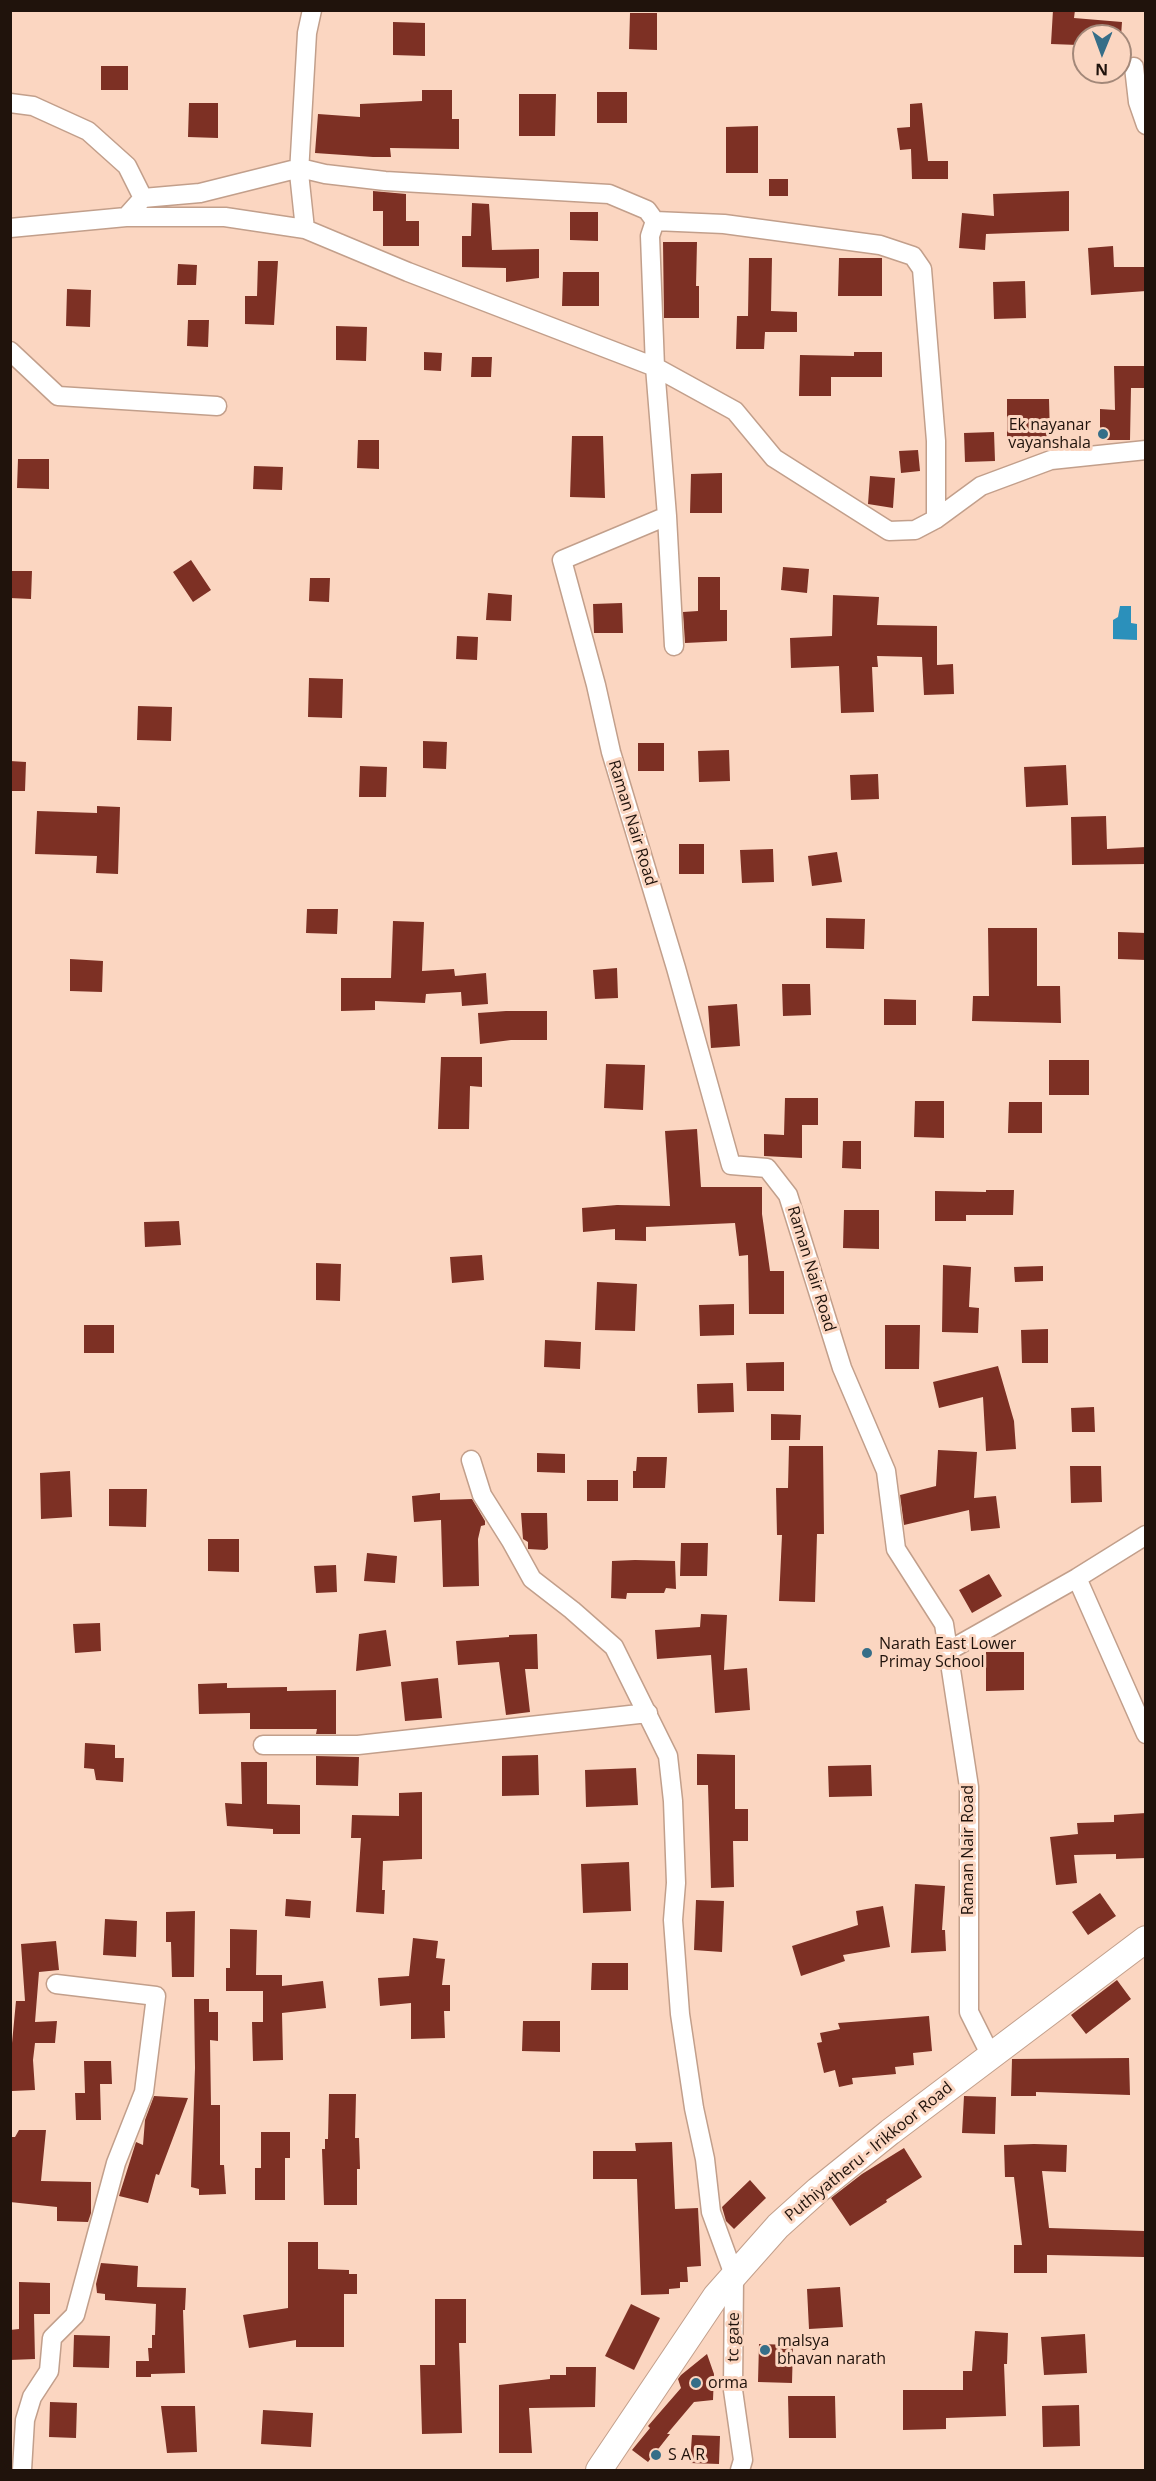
<!DOCTYPE html>
<html>
<head>
<meta charset="utf-8">
<style>
	body { margin:0 }
	#map { position:relative; width:1156px; height:2481px; overflow:hidden; background:#fbd6c1; font-family:"Open Sans",sans-serif }
	canvas { display:block }
	.frame { position:absolute; inset:0; border:12px solid #20130c; pointer-events:none }
	.north { position:absolute; left:1072px; top:24px; width:60px; height:60px; box-sizing:border-box; background:#fbd6c1; border:2px solid #a38879; border-radius:50%; rotate:181deg; font-size:16px; font-weight:700; line-height:24px; text-align:center; color:#20130c }
	.north::after { content:''; display:block; margin:auto; width:21px; height:27px; background:#366e88; clip-path:polygon(50% 0,100% 100%,50% 72%,0 100%) }
</style>
</head>
<body>
<div id="map">
<canvas width="1156" height="2481"></canvas>
<div class="frame"></div>
<div class="north">N</div>
</div>
<script>
const ctx = document.querySelector('canvas').getContext('2d');
ctx.lineJoin = 'round';
function fillPath(path, color) {
  ctx.fillStyle = color;
  ctx.fill(path, 'evenodd');
}
function shape(rows) {
  const path = new Path2D();
  for (const r of rows) {
    path.moveTo(r[0], r[1]);
    for (let i = 2; i < r.length; i += 2) path.lineTo(r[i], r[i + 1]);
  }
  return path;
}
function strokePath(path, color, width, dash) {
  ctx.strokeStyle = color;
  ctx.lineWidth = width;
  ctx.lineCap = dash ? 'butt' : 'round';
  ctx.setLineDash(dash || []);
  ctx.stroke(path);
}
function write(font, color, halo, rows, align = 'center') {
  ctx.font = font + ' "Open Sans",sans-serif';
  ctx.lineWidth = 6;
  ctx.setLineDash([]);
  ctx.textBaseline = 'middle';
  ctx.strokeStyle = halo;
  ctx.fillStyle = color;
  for (const [text, x, y, turn = 0] of rows) {
    ctx.save();
    ctx.translate(x, y);
    ctx.rotate((+turn || 0) * Math.PI / 180);
    ctx.textAlign = isNaN(turn) ? turn : align;
    if (halo) ctx.strokeText(text, 0, 0);
    ctx.fillText(text, 0, 0);
    ctx.restore();
  }
}
fillPath(shape([
	[1120,606,1131,606,1131,623,1137,624,1137,640,1113,639,1113,620,1118,617]
]), '#2b90bb');
fillPath(shape([
	[1053,10,1075,10,1074,18,1122,22,1121,36,1079,36,1078,45,1051,44],
	[630,13,657,13,657,50,629,49],
	[393,22,425,23,425,56,393,55],
	[101,66,128,66,128,90,101,90],
	[422,90,452,90,452,119,459,119,459,149,390,148,391,157,373,157,315,153,318,114,360,117,360,104,422,101],
	[597,92,627,92,627,123,597,123],
	[519,94,556,94,555,136,519,136],
	[189,103,218,103,218,138,188,137],
	[922,103,928,161,948,161,948,179,912,179,911,149,900,150,897,128,910,127,910,104],
	[758,126,758,173,726,173,726,127],
	[769,179,788,179,788,196,769,196],
	[373,191,406,194,406,221,419,221,419,246,383,246,383,211,373,211],
	[1069,191,1069,231,986,234,985,250,959,248,962,213,994,216,993,194],
	[472,203,489,204,492,250,539,249,539,278,506,282,506,268,462,267,462,236,471,236],
	[570,212,598,212,598,241,570,240],
	[663,242,697,242,696,286,699,286,699,318,664,318],
	[1113,246,1114,267,1146,267,1146,291,1091,295,1088,248],
	[749,258,772,258,771,311,797,312,797,332,765,332,764,349,736,349,737,316,748,316],
	[839,258,882,258,882,296,838,296],
	[258,261,278,261,274,325,245,324,245,296,257,296],
	[178,264,197,265,196,285,177,285],
	[563,272,599,272,599,306,562,306],
	[1025,281,1026,318,994,319,993,282],
	[67,289,91,290,90,327,66,326],
	[188,320,209,320,208,347,187,346],
	[336,326,367,327,366,361,336,360],
	[424,352,442,353,441,371,424,370],
	[854,352,882,352,882,377,831,377,831,396,799,396,800,355,854,356],
	[472,357,492,357,491,377,471,377],
	[1114,366,1146,366,1146,388,1131,388,1130,440,1100,440,1100,409,1115,410],
	[1007,399,1049,399,1050,437,1007,438],
	[994,432,995,461,965,462,964,433],
	[572,436,603,436,605,498,570,497],
	[358,440,379,440,379,469,357,468],
	[918,450,920,471,901,473,899,451],
	[18,459,49,459,49,489,17,488],
	[254,466,283,467,282,490,253,489],
	[722,473,722,513,690,513,691,474],
	[870,476,895,478,893,508,868,504],
	[191,560,211,590,193,602,173,572],
	[783,567,809,569,807,593,781,590],
	[10,571,32,571,31,599,10,598],
	[698,577,720,577,720,610,727,610,727,641,685,643,683,612,698,611],
	[310,578,330,578,329,602,309,601],
	[488,593,512,595,511,621,486,620],
	[833,595,879,597,877,625,937,626,937,665,953,664,954,694,924,695,922,657,877,656,878,667,872,667,874,712,841,713,839,666,791,668,790,638,832,636],
	[622,603,623,633,594,633,593,604],
	[457,636,478,637,477,660,456,659],
	[309,678,343,679,342,718,308,717],
	[138,706,172,707,171,741,137,740],
	[423,741,447,742,446,769,423,768],
	[638,743,664,743,664,771,638,771],
	[729,750,730,781,699,782,698,751],
	[10,761,26,762,25,791,10,791],
	[1066,765,1068,805,1026,807,1024,767],
	[360,766,387,767,386,797,359,797],
	[878,774,879,799,851,800,850,775],
	[97,806,120,807,118,874,96,873,97,856,35,854,37,811,97,813],
	[1106,816,1107,849,1146,847,1146,864,1072,865,1071,817],
	[679,844,704,844,704,874,679,874],
	[773,849,774,882,742,883,740,850],
	[837,852,842,882,812,886,808,856],
	[307,909,338,909,337,934,306,933],
	[826,918,865,919,864,949,826,948],
	[393,921,424,922,422,971,454,969,455,976,486,973,488,1004,462,1006,461,992,426,994,425,1003,375,1001,375,1010,341,1011,341,978,391,978],
	[988,928,1037,928,1037,986,1060,986,1061,1023,972,1021,973,996,989,996],
	[1118,932,1146,933,1146,960,1118,959],
	[70,959,103,961,102,992,70,991],
	[617,968,618,998,595,999,593,970],
	[782,984,810,984,811,1015,783,1016],
	[884,999,916,1000,916,1025,884,1025],
	[737,1004,740,1046,711,1048,708,1006],
	[506,1011,547,1011,547,1040,511,1040,480,1044,478,1013],
	[441,1057,482,1057,482,1087,470,1086,469,1129,438,1129],
	[1049,1060,1089,1060,1089,1095,1049,1095],
	[606,1064,645,1065,643,1110,604,1108],
	[785,1098,818,1098,818,1125,802,1125,802,1158,764,1156,764,1134,784,1135],
	[915,1101,944,1101,944,1138,914,1137],
	[1009,1102,1042,1102,1042,1133,1008,1133],
	[697,1129,701,1187,762,1187,762,1214,770,1271,784,1271,784,1314,749,1314,748,1255,739,1256,735,1223,646,1227,646,1241,615,1240,615,1229,583,1232,582,1208,617,1205,670,1206,665,1131],
	[843,1141,861,1141,861,1169,842,1168],
	[986,1190,1014,1190,1013,1215,966,1215,966,1221,935,1221,935,1191,986,1192],
	[844,1210,879,1210,879,1249,843,1248],
	[179,1221,181,1245,145,1247,144,1222],
	[482,1255,484,1280,452,1283,450,1257],
	[316,1263,341,1264,340,1301,316,1300],
	[943,1265,971,1267,969,1307,979,1308,978,1333,942,1332],
	[1043,1266,1043,1281,1015,1282,1014,1267],
	[597,1282,637,1284,635,1331,595,1330],
	[734,1304,734,1335,700,1336,699,1305],
	[84,1325,114,1325,114,1353,84,1353],
	[885,1325,920,1325,919,1369,885,1369],
	[1048,1329,1048,1363,1022,1363,1021,1330],
	[545,1340,581,1342,580,1369,544,1367],
	[784,1362,784,1391,747,1391,746,1363],
	[998,1366,1014,1421,1016,1449,986,1451,983,1397,939,1408,933,1382],
	[733,1383,734,1412,698,1413,697,1384],
	[1094,1407,1095,1432,1072,1432,1071,1408],
	[771,1414,801,1415,800,1440,771,1440],
	[789,1446,823,1446,824,1534,817,1534,815,1602,779,1601,782,1535,777,1535,776,1488,788,1488],
	[938,1450,977,1452,974,1498,996,1496,1000,1528,971,1531,969,1510,904,1525,900,1495,936,1486],
	[537,1453,565,1454,565,1473,537,1472],
	[637,1457,667,1457,665,1488,633,1488,633,1471,636,1471],
	[1070,1466,1101,1466,1102,1502,1071,1503],
	[70,1471,72,1517,41,1519,40,1473],
	[587,1480,618,1480,618,1501,587,1501],
	[109,1489,147,1489,146,1527,109,1526],
	[440,1493,440,1500,472,1499,485,1521,485,1525,481,1526,478,1539,479,1586,443,1587,441,1520,414,1522,412,1496],
	[521,1513,547,1513,548,1548,545,1550,528,1549,528,1542,523,1539],
	[208,1539,239,1539,239,1572,208,1571],
	[681,1543,708,1543,707,1576,680,1576],
	[367,1553,397,1556,395,1583,364,1581],
	[635,1560,675,1561,676,1589,666,1588,664,1593,627,1593,626,1599,611,1598,612,1561],
	[336,1565,337,1592,316,1593,314,1566],
	[989,1574,1002,1596,972,1613,959,1590],
	[701,1614,727,1615,724,1670,747,1668,750,1710,715,1713,711,1655,657,1659,655,1630,700,1627],
	[100,1623,101,1651,75,1653,73,1624],
	[386,1630,391,1666,356,1671,359,1634],
	[537,1634,538,1669,525,1669,530,1712,506,1715,499,1662,458,1665,456,1641,509,1637,509,1635],
	[986,1652,1024,1652,1024,1690,986,1691],
	[438,1678,442,1718,405,1721,401,1682],
	[227,1683,227,1688,287,1687,287,1691,336,1690,336,1734,316,1734,317,1729,250,1729,250,1713,199,1714,198,1684],
	[85,1743,115,1745,115,1758,124,1758,123,1782,96,1780,94,1769,84,1768],
	[697,1754,735,1755,735,1809,748,1809,748,1841,733,1841,734,1887,711,1888,708,1785,697,1785],
	[538,1755,539,1795,502,1796,502,1756],
	[316,1756,359,1757,358,1786,316,1785],
	[241,1762,267,1762,267,1804,300,1805,300,1834,273,1834,273,1829,227,1826,225,1803,242,1804],
	[871,1765,872,1796,829,1797,828,1766],
	[636,1768,638,1805,586,1807,585,1770],
	[422,1792,422,1859,383,1861,382,1890,385,1890,384,1914,356,1912,361,1838,351,1838,352,1815,399,1816,399,1793],
	[1146,1813,1146,1858,1116,1859,1116,1854,1074,1855,1077,1883,1056,1885,1050,1837,1078,1834,1077,1823,1114,1822,1114,1815],
	[629,1862,631,1911,583,1913,581,1864],
	[915,1884,945,1886,942,1930,945,1930,946,1951,911,1953],
	[1100,1893,1116,1916,1088,1935,1072,1912],
	[286,1899,311,1901,310,1918,285,1916],
	[696,1900,724,1901,722,1952,694,1950],
	[883,1906,890,1947,843,1955,845,1961,801,1976,792,1946,858,1925,856,1911],
	[195,1911,194,1977,172,1977,171,1942,166,1942,166,1912],
	[105,1919,137,1921,136,1957,103,1955],
	[230,1929,257,1930,256,1975,282,1975,282,1986,323,1981,326,2008,282,2013,283,2060,253,2061,252,2022,263,2022,263,1991,226,1991,226,1968,230,1968],
	[413,1938,438,1941,436,1958,445,1959,442,1985,450,1985,450,2011,444,2011,445,2038,411,2039,411,2003,380,2006,378,1978,409,1976],
	[56,1941,59,1970,39,1972,35,2022,57,2021,55,2043,35,2043,33,2060,35,2090,12,2091,10,2064,16,2001,25,2001,21,1944],
	[592,1963,628,1963,628,1990,591,1990],
	[1117,1980,1131,1999,1086,2034,1071,2015],
	[194,1999,209,1999,209,2012,218,2012,218,2041,210,2040,211,2105,220,2105,220,2165,224,2165,226,2194,199,2195,199,2189,191,2187,195,2068],
	[929,2016,932,2051,913,2053,914,2065,895,2067,896,2074,852,2078,853,2084,839,2087,835,2070,824,2073,817,2043,822,2042,820,2033,840,2029,838,2023],
	[523,2021,560,2021,560,2052,522,2051],
	[1129,2058,1130,2095,1036,2092,1036,2096,1011,2096,1012,2059],
	[84,2061,111,2061,112,2084,100,2084,101,2120,76,2120,75,2093,85,2093],
	[329,2094,356,2094,355,2138,359,2138,360,2169,357,2169,357,2205,324,2205,322,2149,325,2149,325,2139,328,2139],
	[154,2096,188,2098,159,2175,156,2174,148,2203,119,2196,136,2142,143,2145,145,2120],
	[964,2096,996,2097,995,2134,962,2133],
	[19,2130,46,2130,41,2181,91,2182,91,2213,88,2222,57,2221,57,2207,10,2202,10,2137,15,2137],
	[261,2132,290,2132,290,2158,285,2158,285,2200,255,2200,255,2168,261,2168],
	[672,2142,675,2209,698,2208,701,2266,687,2267,688,2282,680,2282,680,2288,669,2289,669,2294,641,2295,637,2179,593,2179,593,2151,636,2151,635,2143],
	[1034,2144,1067,2145,1066,2172,1042,2171,1049,2228,1144,2231,1144,2257,1047,2255,1047,2273,1014,2273,1014,2245,1022,2245,1014,2177,1005,2177,1004,2145],
	[904,2148,922,2177,886,2200,887,2202,850,2226,831,2198,862,2174],
	[750,2180,766,2198,734,2229,726,2221,722,2207],
	[288,2242,318,2242,318,2269,349,2270,349,2274,357,2274,357,2294,344,2294,344,2347,296,2347,296,2340,249,2348,243,2315,288,2308],
	[101,2263,138,2266,137,2287,186,2288,185,2310,183,2310,185,2373,151,2374,151,2377,136,2377,136,2361,149,2361,148,2348,152,2348,152,2335,155,2335,156,2304,105,2300,105,2294,97,2293,96,2284],
	[19,2282,50,2283,50,2314,34,2314,35,2359,10,2360,10,2330,19,2329],
	[840,2287,843,2327,809,2329,807,2289],
	[435,2299,466,2299,466,2343,459,2343,462,2433,422,2434,420,2365,435,2365],
	[631,2304,660,2318,634,2370,605,2356],
	[975,2331,1008,2333,1007,2364,1004,2364,1006,2416,946,2418,946,2429,903,2430,903,2390,963,2390,963,2371,972,2371],
	[1085,2334,1087,2373,1044,2375,1041,2337],
	[74,2335,110,2336,109,2368,73,2367],
	[759,2344,793,2345,792,2383,758,2382],
	[707,2354,714,2374,713,2400,694,2402,667,2434,670,2434,648,2462,632,2450,650,2428,648,2426,681,2388,678,2379,681,2375],
	[566,2367,596,2367,595,2407,529,2408,532,2453,499,2453,499,2385,550,2379,550,2375,566,2375],
	[788,2396,835,2396,836,2438,789,2438],
	[50,2402,77,2403,76,2438,49,2437],
	[1079,2405,1080,2446,1043,2447,1042,2406],
	[161,2406,195,2406,197,2452,167,2453],
	[263,2410,313,2413,311,2447,261,2444],
	[692,2435,720,2436,719,2464,690,2463]
]), '#7d3024');
const street = shape([
	[1134,67,1138,102,1146,125],
	[10,103,33,106,88,131,127,166,143,198,126,217,225,217,305,229,408,272,655,367,735,411,774,458,889,531,915,530,936,519,981,486,1051,460,1146,450],
	[143,198,200,193,300,168,325,174,385,181,609,194,647,210,655,221,724,224,880,245,913,256,922,269,936,441,936,519],
	[655,221,650,236,655,367,667,516,562,560,596,685,611,752,676,968,731,1165,767,1168,788,1195,842,1368,886,1471,896,1549,944,1624,969,1787,969,2012,991,2056],
	[10,228,126,217],
	[305,229,299,173,307,33,312,10],
	[10,351,58,396,217,406],
	[667,516,674,646],
	[471,1460,482,1495,511,1541,532,1579,572,1610,614,1647,668,1756,673,1801,676,1883,673,1920,680,2014,694,2108,705,2159,711,2212,734,2275,733,2390,743,2460,740,2470],
	[1077,1578,1146,1734],
	[948,1651,1077,1578,1146,1535],
	[263,1745,358,1745,648,1713],
	[22,2470,25,2420,32,2397,49,2371,52,2338,75,2315,116,2163,144,2092,156,1996,56,1984]
]);
const secondary = shape([
	[599,2470,716,2296,778,2226,818,2190,890,2132,1146,1939]
]);
strokePath(street, '#c29f8b', 21);
strokePath(secondary, '#c29f8b', 28);
strokePath(street, '#fff', 18);
strokePath(secondary, '#fff', 26);
for (const [x, y, r, color] of [
	[1103,434,6,"#366e88"],
	[867,1653,6,"#366e88"],
	[765,2350,6,"#366e88"],
	[696,2383,6,"#366e88"],
	[656,2455,6,"#366e88"]
]) {
  const dot = new Path2D();
  dot.arc(x, y, r, 0, 2 * Math.PI);
  ctx.fillStyle = color;
  ctx.fill(dot);
  strokePath(dot, '#fbd6c1', 2);
}
write('16px', '#20130c', '#fbd6c1', [
	["Ek nayanar",1091,425,"right"],
	["vayanshala",1091,443,"right"],
	["Narath East Lower",879,1644],
	["Primay School",879,1662],
	["malsya",777,2341],
	["bhavan narath",777,2359],
	["orma",708,2383],
	["S A R",668,2455]
], 'left');
write('16px', '#20130c', '#fbd6c1', [
	["Raman Nair Road",632,823,73],
	["Raman Nair Road",811,1269,73],
	["Raman Nair Road",968,1850,-90],
	["Puthiyatheru - Irikkoor Road",869,2152,-39],
	["tc gate",734,2337,-89]
]);
</script>
</body>
</html>
